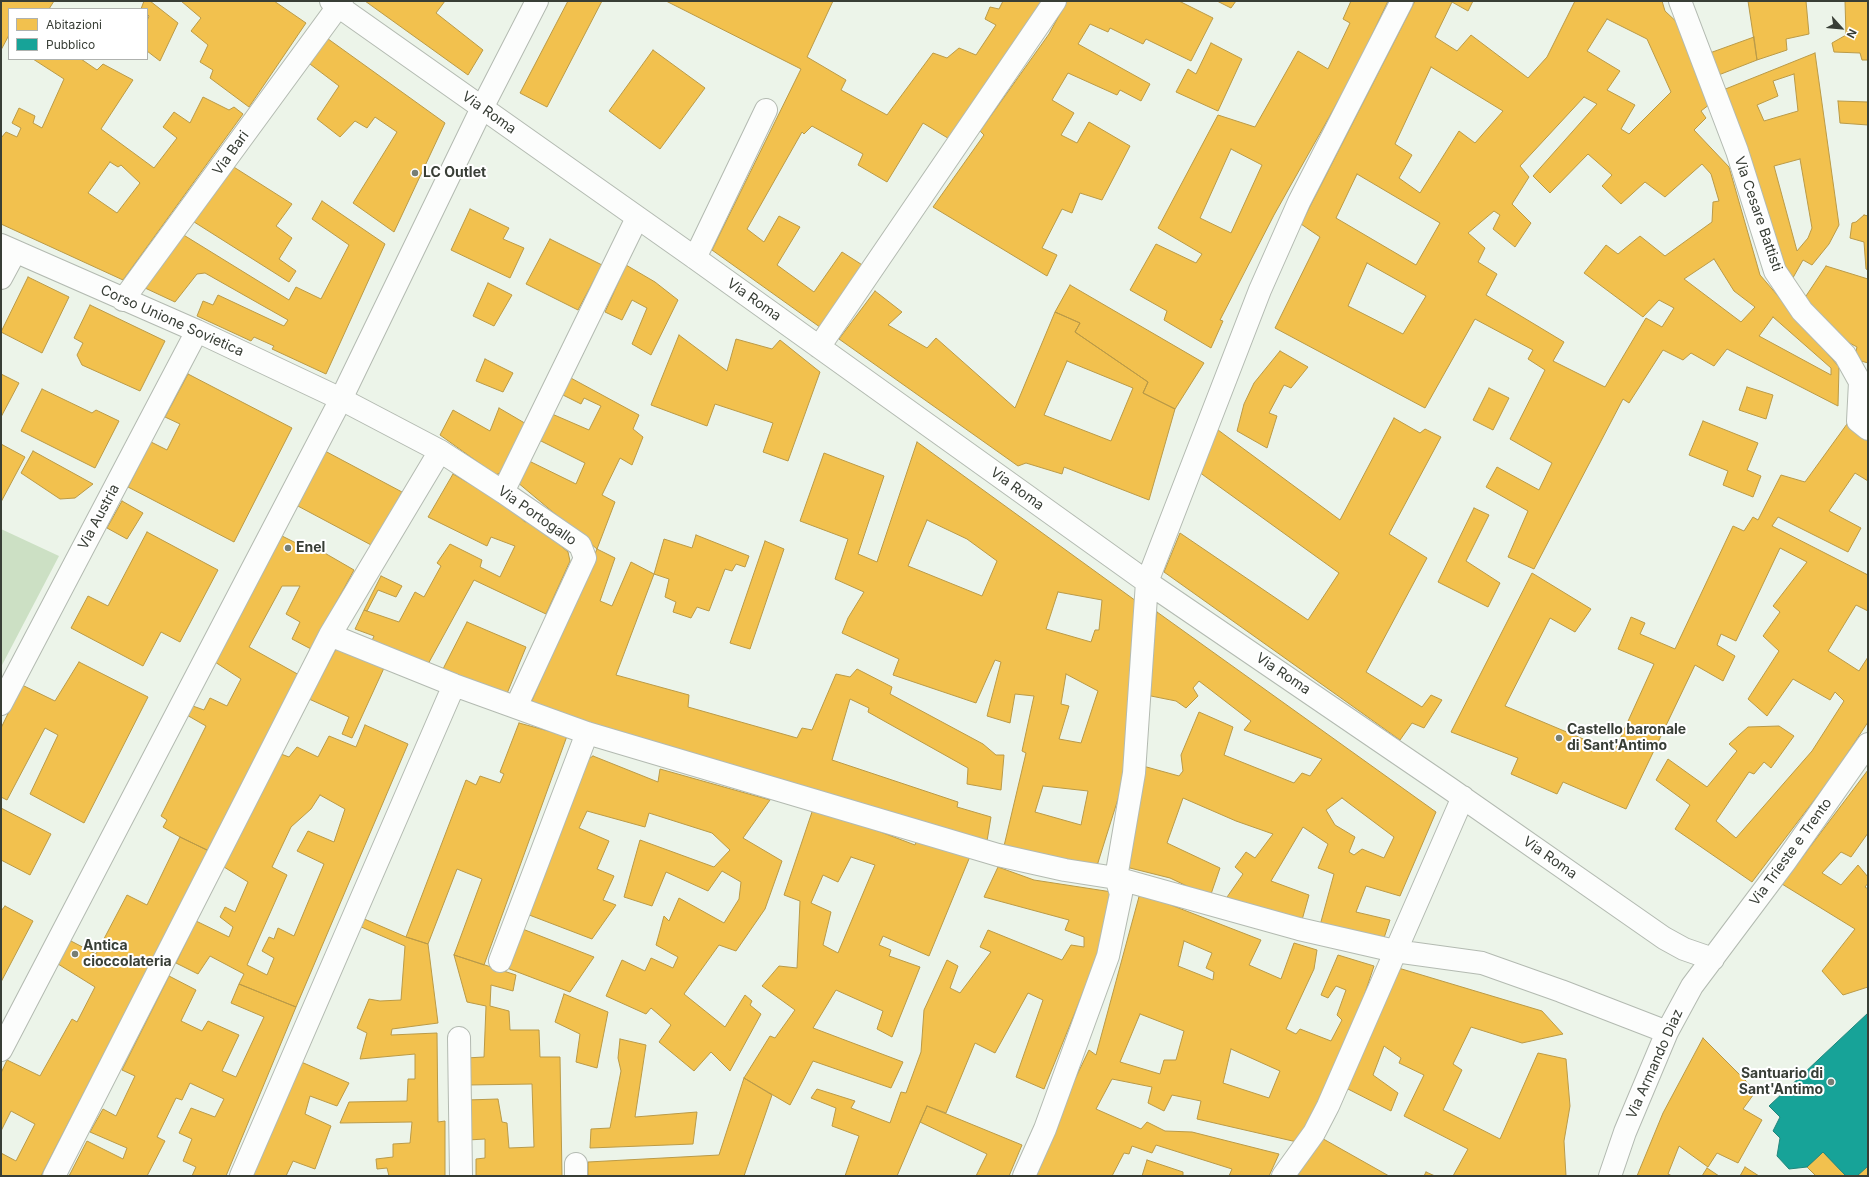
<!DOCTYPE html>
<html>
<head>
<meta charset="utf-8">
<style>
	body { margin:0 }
	#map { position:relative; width:1869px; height:1177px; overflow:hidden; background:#ecf4e9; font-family:Inter,sans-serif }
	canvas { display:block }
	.frame { position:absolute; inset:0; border:2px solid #383e36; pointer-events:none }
	.legend { position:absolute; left:8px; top:8px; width:140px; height:52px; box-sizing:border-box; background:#fff; border:1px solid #afb2af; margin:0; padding:5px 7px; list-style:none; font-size:12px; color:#383e36 }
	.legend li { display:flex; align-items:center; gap:8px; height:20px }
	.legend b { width:20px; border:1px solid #afb2af }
	.north { position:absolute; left:1821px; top:8px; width:40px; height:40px; -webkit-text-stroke:3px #fff; paint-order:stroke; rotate:117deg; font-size:11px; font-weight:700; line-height:16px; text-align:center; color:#383e36 }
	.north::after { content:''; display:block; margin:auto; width:14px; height:18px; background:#383e36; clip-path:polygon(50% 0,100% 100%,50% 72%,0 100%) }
</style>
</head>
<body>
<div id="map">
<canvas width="1869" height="1177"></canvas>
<div class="frame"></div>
<ul class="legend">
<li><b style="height:11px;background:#f2c14e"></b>Abitazioni</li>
<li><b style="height:11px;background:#17a398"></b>Pubblico</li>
</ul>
<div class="north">N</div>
</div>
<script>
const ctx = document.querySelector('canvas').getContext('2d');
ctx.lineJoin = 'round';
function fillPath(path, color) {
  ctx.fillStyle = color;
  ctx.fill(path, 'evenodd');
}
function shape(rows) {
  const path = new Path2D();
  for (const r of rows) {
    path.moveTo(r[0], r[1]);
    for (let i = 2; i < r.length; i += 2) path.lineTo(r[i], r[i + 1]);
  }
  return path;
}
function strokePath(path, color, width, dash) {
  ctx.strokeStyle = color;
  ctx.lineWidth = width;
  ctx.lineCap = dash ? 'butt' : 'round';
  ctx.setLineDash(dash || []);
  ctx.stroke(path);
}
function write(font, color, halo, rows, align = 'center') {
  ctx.font = font + ' Inter,sans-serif';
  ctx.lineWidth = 4;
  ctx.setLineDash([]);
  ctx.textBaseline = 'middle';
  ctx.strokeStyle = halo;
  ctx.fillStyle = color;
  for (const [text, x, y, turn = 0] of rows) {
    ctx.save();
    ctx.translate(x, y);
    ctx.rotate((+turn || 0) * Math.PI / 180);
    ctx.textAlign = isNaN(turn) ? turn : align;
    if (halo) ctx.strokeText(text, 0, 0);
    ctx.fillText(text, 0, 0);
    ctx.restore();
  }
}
fillPath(shape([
	[1,529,59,556,1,667]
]), '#cce0c4');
const homes = shape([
	[1,1,54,1,49,9,9,9,9,35,1,50,1,1],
	[144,1,150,1,178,23,160,61,147,51,147,21,149,16,147,14,147,9,141,9,144,1],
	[181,1,274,1,306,23,249,107,210,78,213,70,200,62,208,45,191,31,201,18,181,1],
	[365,1,445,1,436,13,483,50,468,75,365,1],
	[568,1,602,1,547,107,520,93,568,1],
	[666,1,833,1,807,57,846,80,841,90,887,115,933,53,947,58,959,48,976,55,996,25,985,19,990,7,999,9,1003,1,1049,1,956,143,923,123,887,182,858,165,863,154,812,126,804,134,802,132,747,229,764,242,779,216,800,227,777,265,814,292,842,252,867,268,824,330,712,250,801,69,666,1],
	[1067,1,1179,1,1213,18,1191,61,1146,39,1143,44,1110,28,1108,32,1090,24,1078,44,1150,84,1141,101,1120,90,1117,95,1068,73,1052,100,1074,113,1061,135,1077,143,1089,122,1130,146,1102,200,1080,193,1072,213,1062,209,1042,248,1057,255,1047,276,933,207,984,135,980,131,1049,34,1067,1],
	[1217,1,1236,1,1231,8,1217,1],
	[1351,1,1388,1,1354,73,1274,215,1220,320,1223,321,1211,348,1164,320,1167,311,1130,290,1156,244,1196,263,1202,254,1158,228,1218,115,1255,127,1298,51,1328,69,1350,23,1343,19,1351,1],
	[1231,149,1262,165,1231,233,1200,218,1231,149],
	[1415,1,1473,1,1468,11,1452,2,1435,37,1457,51,1471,35,1528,78,1547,57,1575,1,1662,1,1665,11,1682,27,1710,104,1701,111,1706,118,1694,130,1729,167,1760,275,1839,367,1838,406,1727,349,1714,366,1691,353,1683,360,1663,350,1629,403,1623,399,1534,569,1508,557,1528,511,1486,487,1497,467,1539,490,1552,463,1510,439,1545,370,1528,359,1533,350,1475,319,1425,408,1275,328,1320,237,1301,224,1415,1],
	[1607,19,1647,39,1671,92,1629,134,1621,129,1635,105,1607,90,1620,71,1587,51,1607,19],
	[1431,67,1503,111,1475,143,1459,131,1420,193,1399,178,1412,155,1395,144,1431,67],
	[1584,97,1597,104,1533,176,1550,193,1588,154,1612,175,1602,186,1621,204,1645,182,1665,197,1702,164,1711,174,1719,201,1713,202,1712,222,1665,256,1640,236,1618,254,1606,245,1584,273,1643,317,1659,300,1674,308,1662,327,1646,318,1605,387,1553,361,1564,342,1486,295,1497,274,1478,262,1485,248,1468,233,1494,211,1500,215,1493,229,1515,247,1531,223,1512,204,1529,177,1520,166,1584,97],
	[1357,174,1440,223,1416,265,1336,218,1357,174],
	[1714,259,1734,291,1755,307,1741,322,1684,279,1714,259],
	[1367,263,1426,296,1403,334,1348,306,1367,263],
	[1773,317,1831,368,1831,375,1759,336,1773,317],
	[1748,1,1806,1,1809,34,1786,39,1787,50,1757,60,1748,1],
	[1845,1,1868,1,1868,60,1862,60,1860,53,1834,52,1832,43,1846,35,1845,1],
	[324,36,445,123,394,232,353,203,397,132,375,117,367,128,355,121,340,137,317,119,339,86,306,61,324,36],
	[1754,37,1757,60,1716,76,1707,54,1754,37],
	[1211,43,1242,59,1218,111,1176,92,1188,69,1196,74,1211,43],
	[653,50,705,88,660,149,609,111,653,50],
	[1815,53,1839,225,1829,244,1812,265,1803,260,1790,283,1723,90,1815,53],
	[1794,74,1798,111,1764,121,1757,105,1778,96,1773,81,1794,74],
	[1800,159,1812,228,1808,238,1797,251,1774,166,1800,159],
	[33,59,81,59,97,70,103,64,133,80,101,129,154,168,177,138,163,127,174,112,190,123,203,97,229,110,234,107,243,114,123,280,1,224,1,138,6,132,17,137,21,128,12,123,19,108,35,116,33,123,42,128,64,79,33,59],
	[110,162,118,167,121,165,140,183,117,213,88,193,110,162],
	[1838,101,1868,102,1868,125,1840,123,1838,101],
	[229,164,292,204,276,226,292,238,279,259,296,271,289,282,191,220,229,164],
	[322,201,385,244,326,374,272,349,274,346,254,337,251,341,197,316,203,301,213,305,218,295,284,326,288,320,205,273,197,274,175,302,145,288,182,234,289,300,296,287,321,299,349,245,312,219,322,201],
	[470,209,509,228,503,239,524,248,510,278,451,250,470,209],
	[1864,215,1868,216,1868,270,1866,269,1864,242,1850,238,1852,223,1856,222,1864,215],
	[550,239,602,265,578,310,526,284,550,239],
	[626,265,655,282,678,300,651,355,632,344,647,308,632,300,622,320,605,312,626,265],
	[1826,266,1868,279,1868,363,1854,359,1857,347,1833,334,1804,299,1826,266],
	[28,277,69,297,42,353,1,332,28,277],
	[488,283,512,295,494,326,473,316,488,283],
	[1070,285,1204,363,1175,409,1143,393,1148,382,1075,332,1080,323,1055,312,1070,285],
	[875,291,902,312,888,325,927,348,936,338,1015,408,1055,312,1080,323,1075,332,1148,382,1143,393,1175,409,1149,500,1064,467,1062,474,1026,463,1018,466,839,339,875,291],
	[1067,361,1133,388,1111,441,1044,415,1067,361],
	[90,305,165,341,140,391,82,365,77,355,83,343,74,338,90,305],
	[679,335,727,371,736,339,772,349,780,340,820,372,788,461,763,452,773,423,715,404,707,426,651,405,679,335],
	[1280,351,1308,367,1291,388,1284,385,1269,413,1277,416,1267,448,1237,431,1244,404,1254,383,1280,351],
	[485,359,513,373,503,392,476,381,485,359],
	[1,374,19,383,1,417,1,374],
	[188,374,292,428,234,542,128,487,151,442,167,450,180,424,165,417,188,374],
	[569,377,639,415,633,429,643,437,632,465,620,458,602,495,615,502,597,549,517,482,527,460,576,484,585,463,539,440,552,414,589,430,601,406,584,398,581,404,559,393,569,377],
	[1747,387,1773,395,1766,419,1739,410,1747,387],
	[1489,388,1509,398,1493,430,1473,420,1489,388],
	[42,389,92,413,96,410,119,421,95,468,21,431,42,389],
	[499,408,528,425,505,470,496,475,440,435,453,410,490,431,499,408],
	[1394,418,1420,433,1425,429,1441,437,1389,534,1427,558,1366,672,1422,707,1431,695,1442,700,1424,728,1412,723,1400,740,1164,572,1180,533,1308,620,1339,573,1199,472,1214,427,1340,520,1394,418],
	[1703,421,1758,443,1747,470,1761,476,1753,497,1723,485,1728,471,1689,455,1703,421],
	[1847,424,1868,440,1868,481,1855,473,1829,511,1861,528,1848,552,1778,517,1772,526,1868,575,1868,611,1856,605,1828,651,1859,671,1868,657,1868,722,1834,774,1752,882,1675,829,1690,805,1656,780,1668,759,1707,787,1737,751,1729,744,1748,727,1779,726,1794,736,1771,768,1764,762,1754,774,1749,772,1716,821,1736,838,1812,751,1844,701,1835,692,1830,700,1793,679,1767,716,1748,699,1779,651,1763,636,1780,612,1773,606,1807,562,1780,548,1736,641,1721,634,1717,645,1735,656,1723,681,1695,665,1626,809,1563,782,1557,794,1511,774,1518,758,1451,732,1532,573,1591,609,1575,632,1550,618,1505,706,1614,752,1654,664,1618,649,1631,617,1645,623,1640,634,1675,649,1733,526,1744,531,1753,517,1758,520,1781,475,1805,482,1847,424],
	[917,442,1136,601,1123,783,1096,869,1004,846,1026,753,1022,751,1034,696,1015,694,1010,723,987,716,1001,662,995,660,976,703,893,675,899,659,842,633,848,618,864,592,835,579,848,539,800,521,824,453,884,476,858,554,877,562,917,442],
	[927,520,967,539,997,561,982,596,908,566,927,520],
	[1058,592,1102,600,1099,630,1095,630,1091,642,1046,629,1058,592],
	[1066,674,1098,691,1081,743,1059,739,1069,706,1061,704,1066,674],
	[1043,786,1088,791,1081,825,1035,812,1043,786],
	[1,444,25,457,1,502,1,444],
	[33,451,93,484,75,498,60,499,21,473,33,451],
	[325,451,402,492,373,546,296,505,325,451],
	[453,474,506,505,525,522,530,520,568,552,570,561,546,614,474,580,427,666,371,643,374,636,355,629,364,610,399,622,415,592,424,597,441,566,437,563,450,544,482,560,480,567,500,577,515,546,491,537,487,546,428,517,453,474],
	[122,501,143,513,127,539,107,528,122,501],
	[1474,508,1489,515,1466,561,1500,583,1488,607,1438,582,1474,508],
	[147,532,218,570,180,642,161,632,143,666,71,628,88,596,108,606,147,532],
	[696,535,749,556,745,567,736,564,732,571,725,569,709,611,697,607,691,618,673,612,676,602,665,597,669,579,654,574,664,539,692,548,696,535],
	[282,536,314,552,316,548,354,570,311,649,292,639,300,622,286,614,300,586,282,586,249,647,301,676,209,851,180,837,163,827,167,820,161,816,206,726,185,714,190,705,204,710,210,698,227,706,241,679,215,662,282,536],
	[765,541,784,549,750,649,730,643,765,541],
	[597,549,615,558,600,601,612,606,631,562,654,574,616,675,689,695,688,707,797,738,802,728,812,730,836,674,850,677,857,669,892,687,890,694,983,744,996,755,1004,755,1001,790,967,784,968,768,868,712,869,708,850,699,832,760,958,802,957,807,991,817,987,841,530,705,597,549],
	[381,576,402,586,396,597,378,590,367,611,364,610,381,576],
	[1157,612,1436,812,1400,896,1366,886,1356,912,1390,920,1382,944,1319,929,1334,874,1318,868,1328,844,1303,827,1271,881,1309,895,1302,920,1225,900,1243,874,1235,867,1246,852,1255,858,1273,834,1236,821,1183,798,1167,843,1220,868,1210,897,1170,878,1126,867,1143,766,1179,776,1183,771,1181,755,1199,712,1233,727,1224,755,1294,783,1302,773,1310,776,1322,759,1244,730,1251,721,1199,681,1193,688,1198,696,1186,708,1176,701,1146,695,1157,612],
	[1342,798,1394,837,1384,858,1362,849,1354,855,1349,852,1355,837,1335,825,1326,810,1342,798],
	[467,622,526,647,506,696,443,669,467,622],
	[336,649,384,668,352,738,342,734,349,717,309,699,336,649],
	[79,662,148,697,84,823,30,794,58,735,45,728,7,800,1,797,1,728,22,685,55,701,79,662],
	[519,723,567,736,484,965,454,955,482,879,457,869,428,944,406,937,466,780,476,785,480,776,500,783,504,774,500,772,519,723],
	[365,725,408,744,296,1007,239,984,244,974,210,956,198,974,176,963,196,921,229,937,233,927,220,917,225,907,235,912,248,882,224,867,281,754,289,757,297,747,318,757,329,736,356,747,365,725],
	[320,795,345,809,334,842,308,831,297,851,324,864,294,936,278,928,274,939,269,937,262,951,274,958,267,975,247,965,287,875,272,867,291,827,311,809,320,795],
	[593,756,658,782,660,769,770,800,743,838,782,861,765,909,736,951,719,945,684,994,725,1027,745,995,752,1001,750,1005,761,1014,730,1071,711,1052,694,1071,659,1042,671,1025,651,1008,646,1014,606,996,622,960,645,971,651,958,673,968,678,957,656,945,664,916,669,921,679,898,724,923,739,899,741,882,722,871,708,891,666,872,652,906,624,897,640,840,714,867,730,850,712,833,649,813,645,827,587,811,579,828,609,841,597,869,614,876,603,900,616,905,592,939,524,913,587,760,593,756],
	[1868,770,1868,833,1851,857,1841,852,1822,873,1841,885,1858,865,1868,877,1868,883,1865,887,1868,889,1868,987,1843,995,1822,971,1855,929,1782,884,1868,770],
	[1,808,51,834,30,875,1,860,1,808],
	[813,809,849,820,915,845,917,840,971,854,929,956,883,936,879,945,891,950,889,956,920,967,892,1037,877,1029,883,1011,836,990,813,1028,903,1062,891,1088,813,1061,790,1105,744,1078,770,1036,775,1038,795,1010,762,986,779,966,797,968,800,901,784,895,813,809],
	[851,857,875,865,838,953,823,945,831,912,811,903,823,875,838,882,851,857],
	[180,837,209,851,41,1176,1,1176,1,1153,16,1161,35,1124,11,1111,1,1131,1,1073,7,1060,40,1076,72,1019,77,1022,95,987,58,964,69,940,96,954,127,895,147,905,180,837],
	[998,867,1034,880,1112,892,1097,958,1044,1089,1016,1077,1043,1000,1028,993,995,1053,975,1043,946,1113,927,1106,897,1176,845,1176,859,1136,832,1126,836,1108,811,1098,817,1089,855,1101,851,1108,890,1123,901,1092,906,1093,921,1052,924,1010,947,960,958,966,950,988,960,993,991,952,980,947,988,930,1062,960,1071,945,1084,947,1084,937,1065,930,1069,920,984,897,998,867],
	[1140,893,1261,940,1249,965,1281,979,1294,943,1317,950,1314,969,1286,1029,1296,1034,1300,1029,1331,1041,1342,1020,1337,1015,1346,990,1336,986,1328,998,1321,995,1338,955,1374,966,1344,1056,1297,1142,1197,1119,1201,1101,1172,1095,1164,1111,1148,1103,1152,1087,1112,1079,1096,1109,1141,1129,1147,1122,1165,1131,1192,1132,1279,1154,1269,1176,1229,1176,1232,1169,1156,1145,1152,1153,1132,1146,1129,1154,1124,1153,1112,1176,1033,1176,1039,1154,1089,1050,1096,1055,1140,893],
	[1184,941,1212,953,1206,968,1214,972,1213,980,1178,966,1184,941],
	[1140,1014,1184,1031,1176,1060,1164,1060,1160,1074,1120,1062,1140,1014],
	[1231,1049,1280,1071,1269,1098,1223,1083,1231,1049],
	[5,906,33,921,1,982,1,911,5,906],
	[362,918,406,937,428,944,438,1023,392,1029,391,1035,437,1033,438,1122,445,1121,445,1176,389,1176,387,1168,377,1169,376,1159,393,1157,393,1144,410,1143,412,1122,340,1123,349,1102,407,1101,408,1079,415,1079,415,1054,360,1059,367,1033,357,1028,369,999,380,1001,401,1000,405,946,359,926,362,918],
	[520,928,594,957,570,992,507,968,520,928],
	[454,955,516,975,513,991,491,985,490,1006,509,1011,510,1030,539,1030,540,1057,560,1057,562,1176,476,1176,476,1159,485,1158,485,1139,468,1140,467,1100,498,1099,502,1122,507,1123,509,1148,534,1147,532,1084,468,1085,466,1058,484,1057,486,1006,467,1002,454,955],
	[1395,967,1542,1011,1563,1034,1522,1043,1471,1027,1453,1064,1462,1070,1443,1110,1500,1139,1538,1053,1566,1059,1570,1106,1564,1141,1566,1176,1453,1176,1468,1149,1404,1116,1424,1075,1399,1063,1401,1058,1384,1046,1373,1075,1398,1093,1391,1111,1344,1087,1395,967],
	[169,976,196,990,181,1021,202,1031,208,1021,239,1035,222,1071,236,1077,264,1017,231,1003,239,984,296,1007,226,1176,192,1176,196,1167,183,1161,192,1139,179,1133,191,1108,215,1117,224,1099,190,1083,182,1100,176,1098,157,1137,165,1141,147,1176,69,1176,87,1141,123,1159,127,1148,90,1132,103,1109,116,1116,135,1076,122,1070,169,976],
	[564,994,608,1012,597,1068,576,1062,580,1034,555,1022,564,994],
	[1703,1038,1756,1091,1743,1109,1762,1120,1738,1163,1717,1153,1708,1167,1679,1146,1668,1174,1672,1176,1637,1176,1663,1113,1703,1038],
	[620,1039,646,1045,635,1117,697,1112,693,1144,590,1148,591,1129,610,1128,621,1071,618,1058,620,1039],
	[299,1061,349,1083,337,1106,310,1096,305,1114,331,1126,315,1169,293,1161,286,1176,255,1176,249,1173,299,1061],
	[744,1078,772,1095,744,1176,588,1176,588,1162,719,1155,744,1078],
	[927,1106,1022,1145,1009,1176,976,1176,987,1154,920,1122,927,1106],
	[1318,1136,1389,1176,1292,1176,1318,1136],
	[1823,1152,1846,1176,1816,1176,1807,1167,1823,1152],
	[1147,1160,1183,1172,1183,1176,1142,1176,1147,1160],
	[1868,1166,1868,1176,1857,1176,1868,1166],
	[1745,1167,1759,1176,1740,1176,1745,1167],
	[1707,1168,1719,1176,1702,1176,1707,1168],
	[1426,1172,1435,1176,1424,1176,1426,1172]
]);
fillPath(homes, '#f2c14e');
strokePath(homes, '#ba9a47', 1);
const public = shape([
	[1868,1013,1868,1166,1857,1176,1846,1176,1823,1152,1807,1167,1789,1169,1777,1156,1780,1138,1773,1131,1780,1117,1769,1106,1868,1013]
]);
fillPath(public, '#17a398');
strokePath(public, '#21857b', 1);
const street = shape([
	[331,1,695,258,1147,582,1449,788,1664,938,1684,949,1713,959],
	[1680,1,1737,151,1775,271,1802,311,1845,355,1860,382,1858,421,1868,429],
	[1,245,197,331,341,399,440,451,503,492,580,545,585,558,516,707],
	[695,258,766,110],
	[1,278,15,252],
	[123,300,342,1],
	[819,347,1055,1],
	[503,492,637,218],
	[330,635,454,685,587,733,998,855,1065,870,1116,878,1299,929,1395,951,1482,963,1561,991,1667,1032],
	[1,704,197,331],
	[500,961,587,733],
	[459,1038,461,1176],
	[576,1164,576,1176],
	[54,1176,330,635,440,451],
	[241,1176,454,685],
	[1024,1176,1045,1129,1108,956,1121,894,1116,878,1134,773,1147,582,1260,290,1299,202,1402,1],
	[1283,1176,1314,1133,1328,1106,1463,797],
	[1610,1176,1625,1132,1667,1032,1692,986,1785,862,1868,744]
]);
const secondary = shape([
	[1,1050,341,399,482,108,537,1]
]);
strokePath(street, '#b3bab1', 24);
strokePath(secondary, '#b3bab1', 24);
strokePath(street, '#fcfdfc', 22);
strokePath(secondary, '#fcfdfc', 22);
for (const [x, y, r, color] of [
	[415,173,4,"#777e75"],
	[288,548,4,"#777e75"],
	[1559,738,4,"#777e75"],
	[75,954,4,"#777e75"],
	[1831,1082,4,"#777e75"]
]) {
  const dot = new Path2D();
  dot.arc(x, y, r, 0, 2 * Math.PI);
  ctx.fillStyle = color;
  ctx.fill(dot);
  strokePath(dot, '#fff', 1.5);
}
write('14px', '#383e36', '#fff', [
	["Via Roma",489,113,35],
	["Via Bari",231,153,-54],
	["Via Cesare Battisti",1758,214,71],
	["Via Roma",754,300,35],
	["Corso Unione Sovietica",172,321,24],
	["Via Roma",1017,489,36],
	["Via Portogallo",537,516,35],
	["Via Austria",99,517,-62],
	["Via Roma",1283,674,34],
	["Via Trieste e Trento",1791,852,-54],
	["Via Roma",1550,858,35],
	["Via Armando Diaz",1655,1064,-66]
]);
write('bold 14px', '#383e36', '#fff', [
	["LC Outlet",423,173],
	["Enel",296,548],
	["Castello baronale",1567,730],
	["di Sant'Antimo",1567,746],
	["Antica",83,946],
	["cioccolateria",83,962],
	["Santuario di",1823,1074,"right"],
	["Sant'Antimo",1823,1090,"right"]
], 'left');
</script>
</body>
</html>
